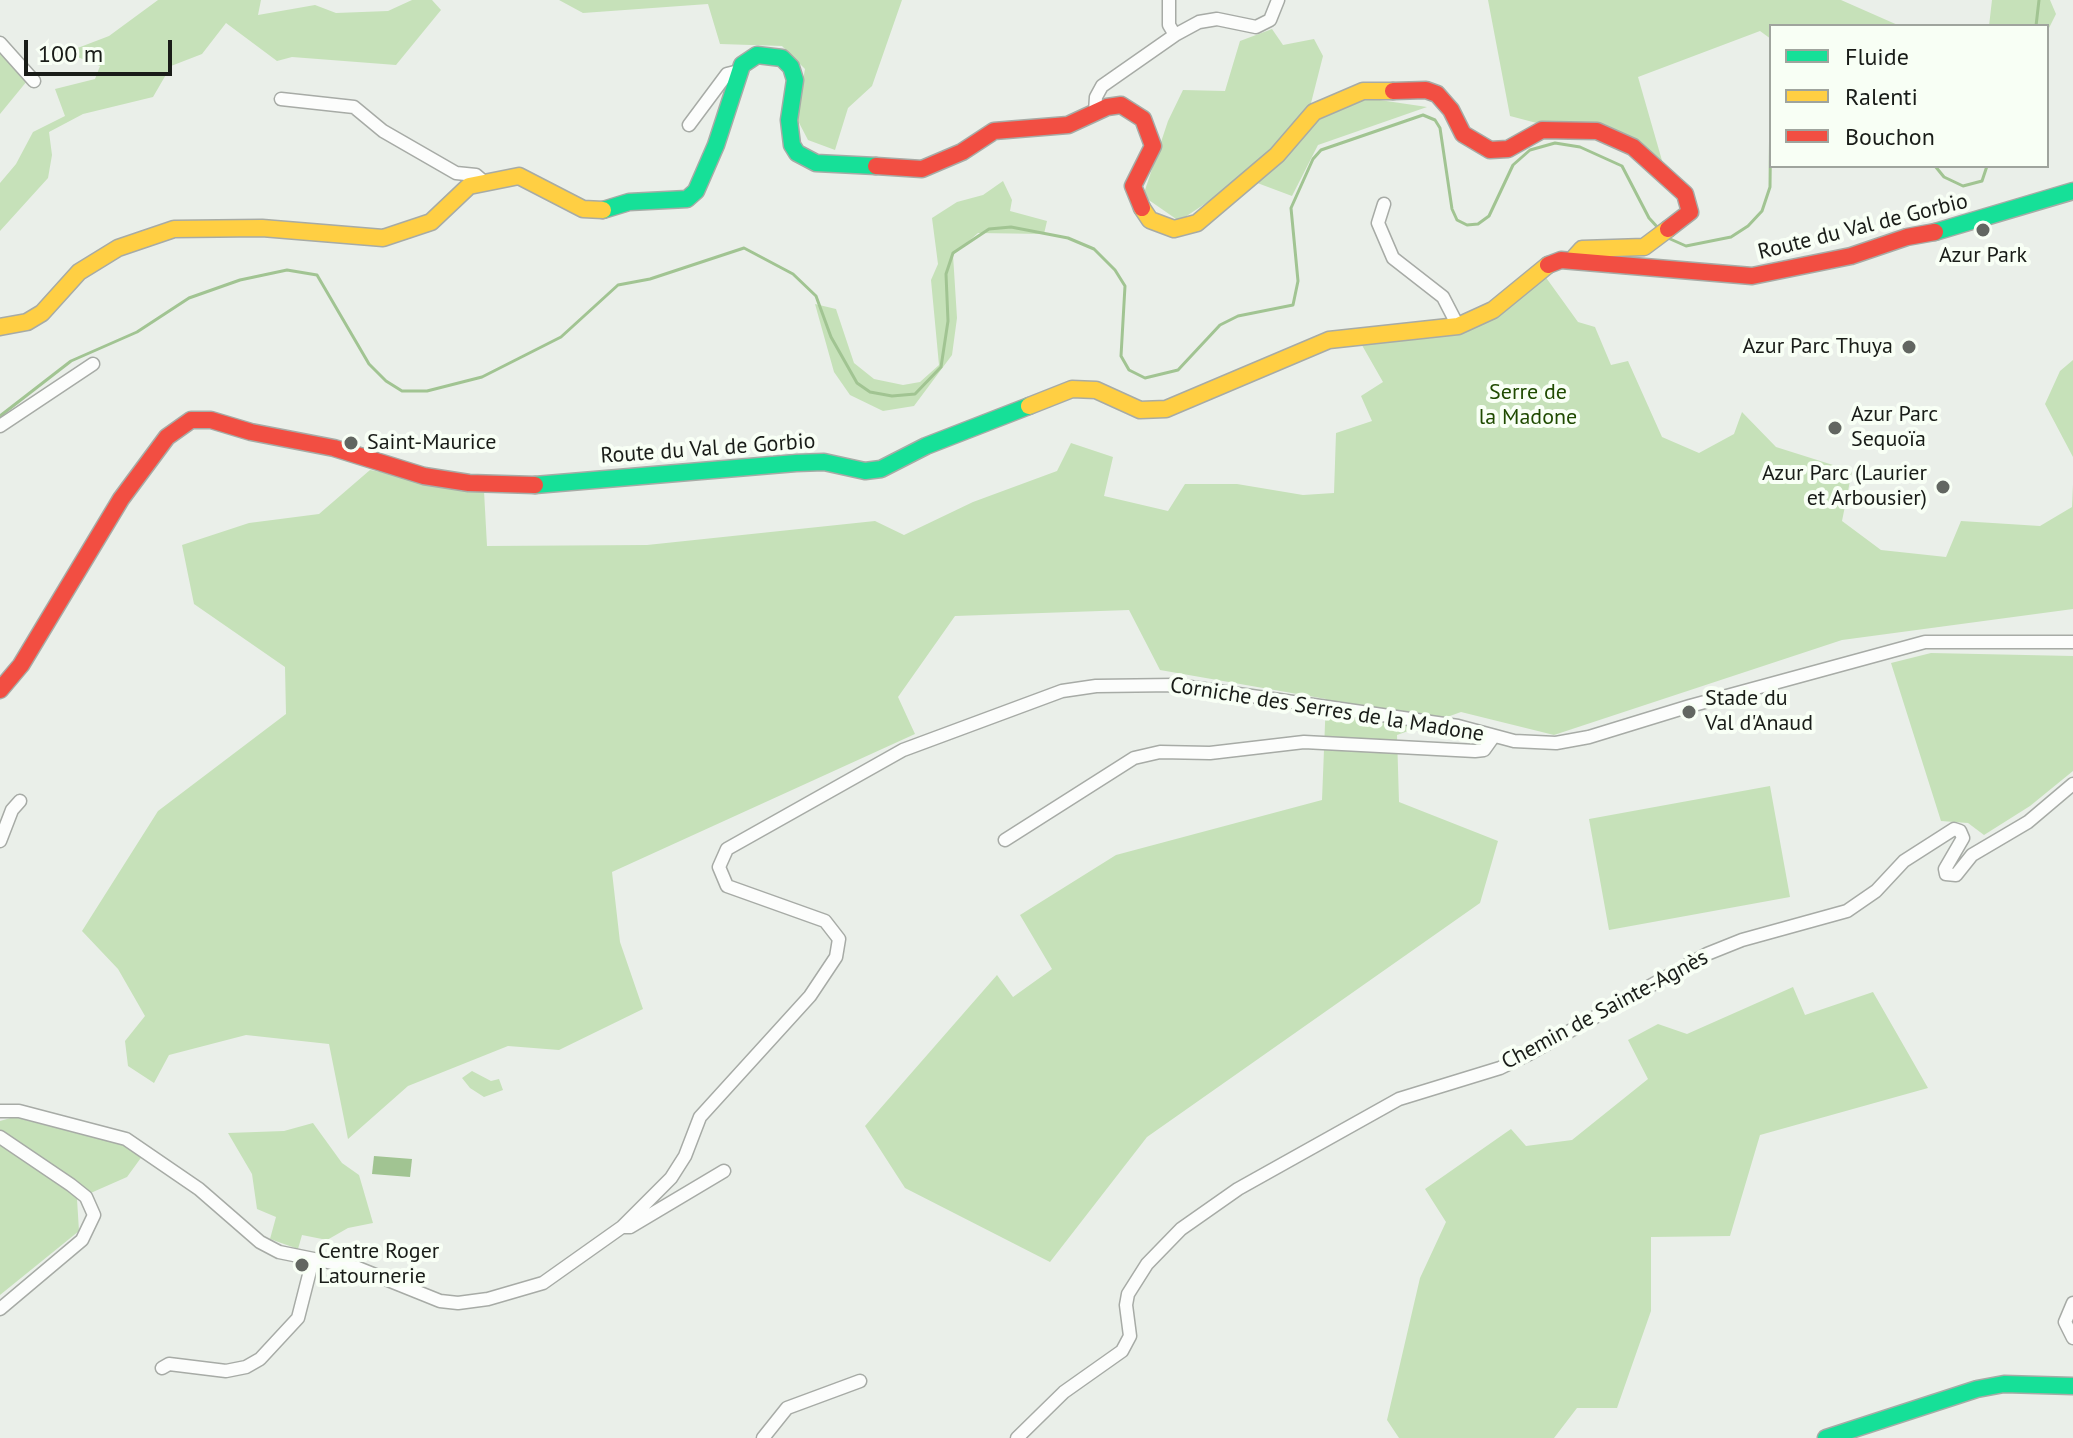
<!DOCTYPE html>
<html>
<head>
<meta charset="utf-8">
<style>
	body { margin:0 }
	#map { position:relative; width:2073px; height:1438px; overflow:hidden; background:#eaefe9; font-family:"PT Sans",sans-serif }
	canvas { display:block }
	.legend { position:absolute; left:1769px; top:24px; width:280px; height:144px; box-sizing:border-box; background:#f8fff5; border:2px solid #9fa49d; margin:0; padding:10px 14px; list-style:none; font-size:24px; color:#191c18 }
	.legend li { display:flex; align-items:center; gap:16px; height:40px }
	.legend b { width:40px; border:2px solid #9fa49d }
	.scale { position:absolute; left:24px; top:40px; width:148px; height:36px; box-sizing:border-box; border:4px solid #191c18; border-top:0; padding-left:10px; font-size:24px; line-height:28px; white-space:nowrap; color:#191c18; -webkit-text-stroke:6px #f8fff5; paint-order:stroke }
</style>
</head>
<body>
<div id="map">
<canvas width="2073" height="1438"></canvas>
<ul class="legend">
<li><b style="height:10px;background:#16e098"></b>Fluide</li>
<li><b style="height:10px;background:#ffcf43"></b>Ralenti</li>
<li><b style="height:10px;background:#f24e42"></b>Bouchon</li>
</ul>
<div class="scale">100 m</div>
</div>
<script>
const ctx = document.querySelector('canvas').getContext('2d');
ctx.lineJoin = 'round';
function fillPath(path, color) {
  ctx.fillStyle = color;
  ctx.fill(path, 'evenodd');
}
function shape(rows) {
  const path = new Path2D();
  for (const r of rows) {
    path.moveTo(r[0], r[1]);
    for (let i = 2; i < r.length; i += 2) path.lineTo(r[i], r[i + 1]);
  }
  return path;
}
function strokePath(path, color, width, dash) {
  ctx.strokeStyle = color;
  ctx.lineWidth = width;
  ctx.lineCap = dash ? 'butt' : 'round';
  ctx.setLineDash(dash || []);
  ctx.stroke(path);
}
function write(font, color, halo, rows, align = 'center') {
  ctx.font = font + ' "PT Sans",sans-serif';
  ctx.lineWidth = 8;
  ctx.setLineDash([]);
  ctx.textBaseline = 'middle';
  ctx.strokeStyle = halo;
  ctx.fillStyle = color;
  for (const [text, x, y, turn = 0] of rows) {
    ctx.save();
    ctx.translate(x, y);
    ctx.rotate((+turn || 0) * Math.PI / 180);
    ctx.textAlign = isNaN(turn) ? turn : align;
    if (halo) ctx.strokeText(text, 0, 0);
    ctx.fillText(text, 0, 0);
    ctx.restore();
  }
}
fillPath(shape([
	[158,0,261,0,258,15,315,5,336,13,388,11,412,0,432,0,441,10,396,65,292,57,277,61,226,23,202,54,171,66,153,97,83,114,49,132,52,155,48,178,0,231,0,183,16,164,33,132,65,116,55,89,95,79,100,66,75,56,75,49,109,36],
	[559,0,902,0,872,86,848,108,835,150,808,140,796,117,805,69,782,46,720,44,708,4,583,13],
	[1488,0,1841,0,1900,26,1771,26,1771,39,1760,31,1638,77,1663,164,1586,136,1510,116],
	[1992,0,2050,0,2056,14,2047,32,2047,26,1989,26],
	[1272,29,1283,45,1314,39,1323,56,1310,107,1366,98,1427,107,1318,145,1292,196,1244,178,1179,221,1143,196,1168,121,1183,90,1225,91,1240,41],
	[0,48,27,81,0,114],
	[1003,181,1012,200,1010,211,1047,221,1044,234,978,233,953,255,957,318,952,355,914,406,883,411,850,395,834,372,815,304,836,309,854,363,874,379,903,385,920,382,939,365,931,280,938,264,932,218,957,202,983,195],
	[1542,272,1578,322,1595,327,1611,365,1628,361,1662,437,1699,453,1734,434,1742,412,1776,447,1852,471,1842,521,1881,550,1946,557,1961,521,2040,526,2072,507,2073,484,2073,609,1842,640,1554,735,1461,712,1397,735,1399,802,1498,841,1480,903,1147,1137,1050,1262,905,1188,865,1126,997,975,1013,997,1052,969,1020,915,1116,855,1322,800,1326,699,1160,670,1129,610,955,616,898,697,915,734,612,872,620,942,643,1009,559,1050,508,1046,408,1086,348,1139,329,1044,246,1035,169,1055,154,1083,128,1066,125,1041,145,1016,118,969,82,931,158,811,286,714,285,667,194,604,182,545,249,523,319,514,370,470,484,491,487,546,647,545,875,521,904,535,973,502,1057,471,1071,443,1113,457,1104,496,1168,511,1185,484,1237,484,1303,495,1334,493,1336,433,1372,421,1361,396,1383,382,1359,340,1433,338,1478,326,1510,306],
	[2073,360,2073,457,2045,404,2060,371],
	[1931,653,2073,656,2073,771,2030,806,1984,835,1968,823,1941,821,1891,663],
	[1770,786,1790,897,1609,930,1589,819],
	[1793,987,1805,1015,1873,992,1928,1088,1760,1135,1730,1236,1651,1237,1651,1311,1617,1408,1577,1408,1554,1438,1399,1438,1387,1420,1420,1278,1446,1222,1425,1189,1511,1129,1526,1146,1572,1140,1648,1079,1628,1040,1658,1024,1687,1034],
	[472,1071,491,1081,499,1079,503,1090,484,1097,470,1088,462,1078],
	[14,1117,130,1147,143,1155,127,1177,77,1199,79,1231,0,1295,0,1121],
	[313,1123,342,1163,359,1175,373,1223,348,1228,327,1240,302,1235,298,1249,270,1239,276,1217,257,1209,252,1174,228,1133,284,1131]
]), '#c6e1b9');
fillPath(shape([
	[374,1156,412,1159,410,1177,372,1174]
]), '#a1c492');
strokePath(shape([
	[2036,26,2039,0],
	[1935,166,1944,177,1963,186,1982,181,1987,166],
	[1668,238,1686,246,1731,237,1748,226,1762,211,1770,187,1771,95],
	[0,416,71,361,137,332,189,298,240,280,287,270,317,275,369,364,386,381,402,391,427,391,482,377,561,337,618,285,650,279,744,248,793,274,816,296,831,337,857,383,870,392,892,396,915,394,941,367,948,321,946,274,953,253,989,229,1011,227,1068,238,1094,249,1115,270,1125,286,1121,356,1129,370,1145,378,1178,370,1220,325,1238,316,1293,305,1298,281,1291,208,1313,159,1321,150,1423,115,1435,120,1440,128,1452,209,1457,220,1467,225,1478,224,1489,216,1513,165,1530,150,1555,143,1580,147,1622,166,1649,218,1660,230]
]), '#a1c492', 3);
const street = shape([
	[1169,0,1169,25,1175,35],
	[0,43,34,81],
	[281,99,354,107,383,131,456,173,476,175,483,181],
	[1095,112,1096,97,1102,86,1175,35,1199,22,1217,19,1256,27,1270,20,1278,0],
	[689,125,727,74,739,71],
	[1384,204,1378,223,1393,258,1443,297,1458,326],
	[0,426,93,364],
	[1005,840,1134,758,1160,752,1210,753,1304,742,1475,751,1484,750,1494,736],
	[0,841,12,810,20,801],
	[0,1111,19,1111,126,1139,199,1189,260,1242,279,1252,358,1268,440,1301,458,1303,488,1299,543,1283,622,1227,671,1178,685,1156,700,1117,810,996,836,957,839,939,825,921,727,886,719,867,727,849,903,750,1062,691,1096,686,1176,685,1458,726,1514,741,1556,743,1589,737,1690,706,1925,642,2073,642],
	[0,1137,71,1185,86,1197,94,1215,82,1240,0,1309],
	[622,1227,630,1227,724,1171],
	[2073,1303,2065,1322,2073,1338],
	[162,1368,169,1364,226,1371,246,1367,260,1359,298,1318,313,1259],
	[763,1438,787,1408,860,1381],
	[1017,1438,1064,1392,1122,1351,1130,1336,1126,1305,1128,1294,1147,1264,1181,1229,1238,1189,1399,1099,1500,1068,1529,1054,1707,954,1742,940,1847,911,1876,891,1904,861,1954,829,1960,831,1963,838,1945,869,1946,874,1956,875,1972,855,2028,822,2073,784]
]);
const fast = shape([
	[603,210,629,202,687,199,696,191,716,145,742,65,757,55,782,58,791,67,795,80,789,120,792,145,797,153,816,163,876,166],
	[1935,232,2073,191],
	[535,485,796,463,824,462,865,471,881,469,926,446,1029,406],
	[1826,1438,1977,1389,2004,1384,2073,1386]
]);
const slow = shape([
	[1142,208,1150,220,1174,229,1197,223,1277,155,1314,112,1363,91,1393,91],
	[1573,259,1582,249,1644,247,1668,229],
	[0,327,27,322,42,313,79,272,118,248,174,229,262,228,383,238,431,222,469,186,519,176,583,209,603,210],
	[1029,406,1072,389,1096,390,1140,410,1166,409,1329,340,1458,326,1493,310,1548,265]
]);
const jam = shape([
	[1393,91,1426,90,1437,94,1451,110,1463,134,1490,150,1508,149,1542,130,1597,131,1633,147,1685,194,1690,212,1668,229],
	[876,166,922,169,962,152,994,131,1068,125,1107,107,1121,105,1143,119,1153,146,1133,186,1142,208],
	[1548,265,1561,260,1752,276,1851,256,1907,237,1935,232],
	[0,690,21,665,121,499,167,437,191,420,211,420,251,432,334,448,424,476,469,483,535,485]
]);
strokePath(street, '#a7aba6', 15);
strokePath(fast, '#a7aba6', 19);
strokePath(slow, '#a7aba6', 19);
strokePath(jam, '#a7aba6', 19);
strokePath(street, '#fcfdfc', 12);
strokePath(fast, '#16e098', 16);
strokePath(slow, '#ffcf43', 16);
strokePath(jam, '#f24e42', 16);
for (const [x, y, r, color] of [
	[1983,230,8,"#626661"],
	[1909,347,8,"#626661"],
	[1835,428,8,"#626661"],
	[351,443,8,"#626661"],
	[1943,487,8,"#626661"],
	[1689,712,8,"#626661"],
	[302,1265,8,"#626661"]
]) {
  const dot = new Path2D();
  dot.arc(x, y, r, 0, 2 * Math.PI);
  ctx.fillStyle = color;
  ctx.fill(dot);
  strokePath(dot, '#f8fff5', 3);
}
write('22px', '#191c18', '#f8fff5', [
	["Route du Val de Gorbio",1863,227,-14],
	["Route du Val de Gorbio",708,449,-4],
	["Corniche des Serres de la Madone",1327,710,9],
	["Chemin de Sainte-Agnès",1605,1010,-28]
]);
write('22px', '#191c18', '#f8fff5', [
	["Azur Park",1983,256,"center"],
	["Azur Parc Thuya",1893,347,"right"],
	["Azur Parc",1851,415],
	["Sequoïa",1851,440],
	["Saint-Maurice",367,443],
	["Azur Parc (Laurier",1927,474,"right"],
	["et Arbousier)",1927,499,"right"],
	["Stade du",1705,699],
	["Val d'Anaud",1705,724],
	["Centre Roger",318,1252],
	["Latournerie",318,1277]
], 'left');
write('22px', '#1f4a00', '#f8fff5', [
	["Serre de",1528,393],
	["la Madone",1528,418]
]);
</script>
</body>
</html>
